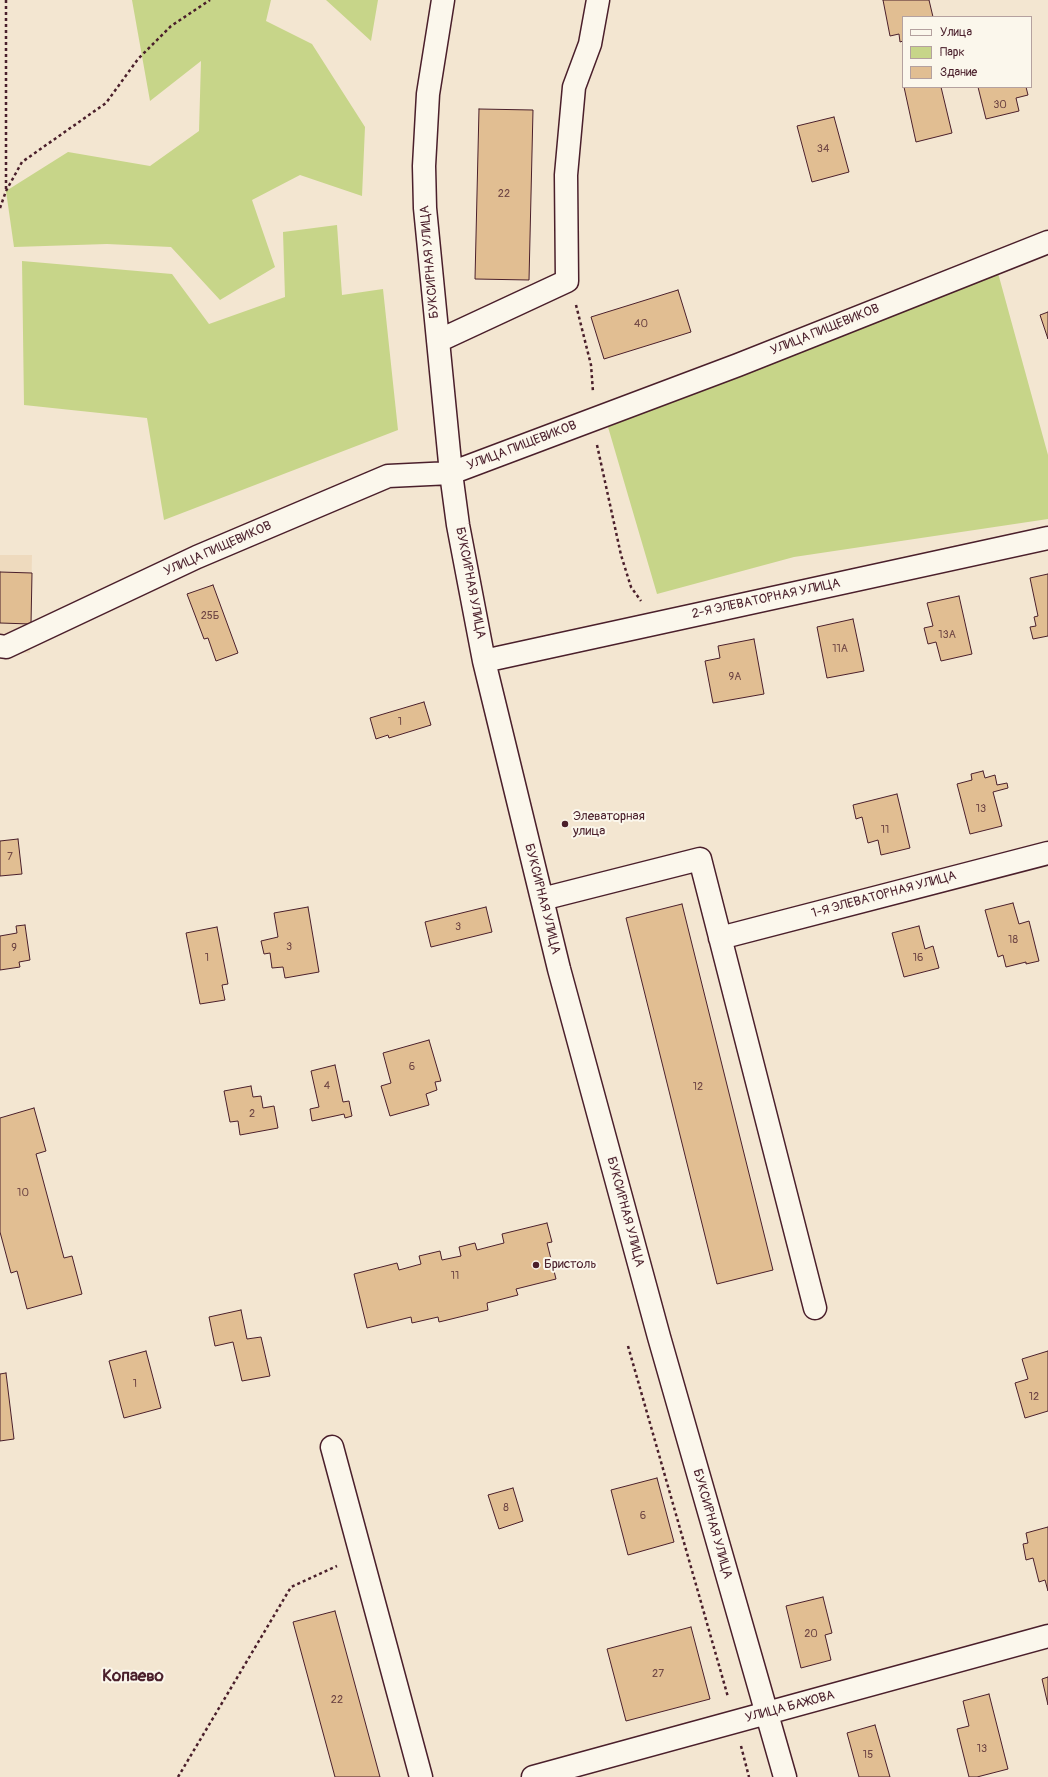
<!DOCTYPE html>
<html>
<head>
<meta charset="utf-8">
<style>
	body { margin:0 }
	#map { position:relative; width:1048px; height:1777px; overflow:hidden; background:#f3e6d1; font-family:Pangolin,sans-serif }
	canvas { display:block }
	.legend { position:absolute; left:902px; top:16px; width:130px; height:72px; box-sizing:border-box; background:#fbf7ec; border:1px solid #b4a19f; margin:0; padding:5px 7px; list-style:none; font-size:12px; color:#4a1f2b }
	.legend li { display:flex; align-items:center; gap:8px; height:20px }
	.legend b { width:20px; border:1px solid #b4a19f }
</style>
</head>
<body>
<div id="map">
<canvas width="1048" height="1777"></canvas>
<ul class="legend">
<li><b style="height:5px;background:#fbf7ec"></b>Улица</li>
<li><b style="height:11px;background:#c7d589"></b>Парк</li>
<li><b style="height:11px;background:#e1be92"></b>Здание</li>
</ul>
</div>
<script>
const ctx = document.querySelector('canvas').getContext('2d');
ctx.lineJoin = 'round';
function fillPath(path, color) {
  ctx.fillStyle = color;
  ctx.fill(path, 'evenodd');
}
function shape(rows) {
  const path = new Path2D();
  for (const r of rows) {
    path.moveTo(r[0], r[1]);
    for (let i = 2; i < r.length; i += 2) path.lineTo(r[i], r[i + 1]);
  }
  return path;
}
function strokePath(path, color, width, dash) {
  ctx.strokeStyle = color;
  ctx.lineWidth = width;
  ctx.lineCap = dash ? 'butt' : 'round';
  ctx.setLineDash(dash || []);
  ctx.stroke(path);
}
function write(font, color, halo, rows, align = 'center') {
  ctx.font = font + ' Pangolin,sans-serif';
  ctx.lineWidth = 4;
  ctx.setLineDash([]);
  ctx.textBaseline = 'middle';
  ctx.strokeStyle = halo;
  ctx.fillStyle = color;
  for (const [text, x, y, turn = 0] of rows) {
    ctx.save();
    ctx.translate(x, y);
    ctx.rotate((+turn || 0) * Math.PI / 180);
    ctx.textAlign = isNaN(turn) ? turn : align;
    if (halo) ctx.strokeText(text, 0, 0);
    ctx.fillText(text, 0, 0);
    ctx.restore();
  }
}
fillPath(shape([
	[0,555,32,555,30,653,0,652]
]), '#eedabe');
fillPath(shape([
	[132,0,271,0,266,21,312,44,365,127,362,196,300,175,252,200,275,267,220,300,171,247,107,244,14,247,6,191,68,152,150,166,199,131,201,61,150,101],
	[326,0,378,0,371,41],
	[337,225,342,295,383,289,398,430,164,520,147,418,24,405,22,261,172,274,209,324,285,297,283,232],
	[998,273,1048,455,1048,519,794,557,657,594,608,427,755,367]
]), '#c7d589');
const building = shape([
	[883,0,929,0,933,17,903,17,903,41,900,42,899,34,890,36,883,0],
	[904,87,941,87,952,133,916,142,904,87],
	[978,87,1026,87,1028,95,1016,98,1019,111,986,119,978,87],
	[479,109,533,110,529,280,475,279,479,109],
	[834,117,849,172,812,182,797,126,834,117],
	[678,290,691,332,604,359,591,317,678,290],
	[1048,312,1048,339,1040,315,1048,312],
	[0,572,32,573,31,624,0,623,0,572],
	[1048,574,1048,636,1033,639,1030,627,1036,626,1034,617,1038,616,1030,578,1048,574],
	[213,585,238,653,216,661,208,638,204,639,187,594,213,585],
	[959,596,972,654,941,661,936,642,928,644,924,628,933,626,927,603,959,596],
	[853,619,864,671,827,678,817,627,853,619],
	[754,639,764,694,713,703,705,661,720,658,718,646,754,639],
	[424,702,431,725,389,738,388,735,376,739,370,718,424,702],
	[983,771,985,778,995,775,997,785,1007,783,1008,788,993,792,1002,826,970,834,957,784,972,780,971,774,983,771],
	[897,794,910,848,881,855,878,840,868,843,862,817,856,819,853,805,897,794],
	[18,839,22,874,0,876,0,841,18,839],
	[1013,903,1019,924,1029,921,1039,961,1026,964,1026,962,1006,967,1003,955,998,957,985,910,1013,903],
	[682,904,773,1270,717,1284,626,918,682,904],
	[308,907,319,972,285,978,283,967,272,968,270,953,264,954,261,941,278,937,274,913,308,907],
	[486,907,492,932,431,947,425,922,486,907],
	[25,925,30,960,19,962,20,967,0,970,0,936,17,933,16,926,25,925],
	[919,926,925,949,933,946,939,968,904,977,892,933,919,926],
	[217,927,228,984,222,985,225,1000,200,1004,186,933,217,927],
	[429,1040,441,1081,435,1082,437,1090,426,1094,429,1105,390,1116,381,1086,391,1083,383,1053,429,1040],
	[335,1065,343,1102,349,1101,352,1116,345,1118,344,1114,312,1121,310,1109,319,1107,311,1071,335,1065],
	[251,1086,253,1097,261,1096,263,1108,274,1106,278,1128,240,1135,238,1121,230,1122,224,1091,251,1086],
	[34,1108,46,1151,36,1154,64,1258,72,1256,82,1294,27,1309,17,1271,11,1273,0,1232,0,1118,34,1108],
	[547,1223,552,1242,547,1243,556,1279,516,1289,518,1295,487,1303,488,1310,439,1322,438,1317,412,1323,411,1317,367,1328,354,1274,397,1263,399,1270,421,1264,419,1256,440,1251,442,1260,461,1256,459,1247,475,1243,477,1250,504,1243,502,1234,547,1223],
	[241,1310,247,1339,261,1337,270,1376,242,1381,233,1342,215,1346,209,1317,241,1310],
	[146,1351,161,1408,124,1418,109,1361,146,1351],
	[1048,1351,1048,1411,1025,1418,1015,1383,1028,1379,1022,1359,1048,1351],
	[6,1373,14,1439,0,1441,0,1374,6,1373],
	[657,1478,674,1542,628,1555,611,1490,657,1478],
	[513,1488,523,1521,499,1529,488,1495,513,1488],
	[1048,1527,1048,1591,1045,1580,1039,1582,1033,1558,1026,1560,1023,1544,1028,1543,1026,1533,1048,1527],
	[823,1597,832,1633,825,1635,831,1660,801,1668,786,1606,823,1597],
	[335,1611,380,1777,335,1777,293,1622,335,1611],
	[691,1627,710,1699,626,1721,607,1649,691,1627],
	[1048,1677,1048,1705,1042,1679,1048,1677],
	[989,1694,1008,1769,977,1777,969,1777,957,1729,969,1726,963,1701,989,1694],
	[875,1725,890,1777,859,1777,847,1733,875,1725]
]);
fillPath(building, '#e1be92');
strokePath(building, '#4a1f2b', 1);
const minor = shape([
	[443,0,428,94,424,166,425,208,451,473,458,525,484,661,559,969,659,1337,785,1777],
	[438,341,567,281,566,175,574,87,590,44,598,0],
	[0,646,6,647,197,557,388,476,451,473,738,365,1048,242],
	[484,661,1048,538],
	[542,899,700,859,815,1308],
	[720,938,1048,853],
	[332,1447,421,1777],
	[533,1777,1048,1636]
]);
strokePath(minor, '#4a1f2b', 25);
strokePath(shape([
	[6,189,6,0],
	[0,208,6,191,22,162,106,103,138,59,171,26,210,0],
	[576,305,591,365,593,392],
	[597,445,621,555,631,587,641,601],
	[628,1346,728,1697],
	[741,1746,749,1777],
	[178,1777,291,1587,337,1566]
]), '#4a1f2b', 2.5, [3, 3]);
strokePath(minor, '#fbf7ec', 22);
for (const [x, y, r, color] of [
	[565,824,4,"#4a1f2b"],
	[536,1265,4,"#4a1f2b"]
]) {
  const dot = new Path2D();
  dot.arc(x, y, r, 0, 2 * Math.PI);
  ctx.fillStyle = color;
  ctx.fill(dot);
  strokePath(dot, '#fbf7ec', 1.5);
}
write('11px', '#704745', null, [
	["30",1000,105],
	["34",823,149],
	["22",504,194],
	["40",641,324],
	["25Б",210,616],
	["13А",947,635],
	["11А",840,649],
	["9А",735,677],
	["1",400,722],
	["13",981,809],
	["11",885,830],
	["7",10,857],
	["3",458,927],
	["18",1013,940],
	["3",289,947],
	["9",14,948],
	["1",207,958],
	["16",918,958],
	["6",412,1067],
	["4",327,1086],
	["12",698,1087],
	["2",252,1114],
	["10",23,1193],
	["11",455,1276],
	["1",135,1384],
	["12",1034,1397],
	["8",506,1508],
	["6",643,1516],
	["20",811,1634],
	["27",658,1674],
	["22",337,1700],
	["13",982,1749],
	["15",868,1755]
]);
write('13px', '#4a1f2b', '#fbf7ec', [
	["БУКСИРНАЯ УЛИЦА",430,262,-95],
	["УЛИЦА ПИЩЕВИКОВ",825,330,-22],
	["УЛИЦА ПИЩЕВИКОВ",522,446,-21],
	["УЛИЦА ПИЩЕВИКОВ",218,549,-24],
	["БУКСИРНАЯ УЛИЦА",470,583,79],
	["2-Я ЭЛЕВАТОРНАЯ УЛИЦА",766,599,-12],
	["1-Я ЭЛЕВАТОРНАЯ УЛИЦА",884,895,-15],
	["БУКСИРНАЯ УЛИЦА",542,899,76],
	["БУКСИРНАЯ УЛИЦА",625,1212,75],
	["БУКСИРНАЯ УЛИЦА",712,1524,74],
	["УЛИЦА БАЖОВА",790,1707,-15]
]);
write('13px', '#4a1f2b', '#fbf7ec', [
	["Элеваторная",573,817],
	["улица",573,832],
	["Бристоль",544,1265]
], 'left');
write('bold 17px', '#4a1f2b', '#fbf7ec', [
	["Копаево",133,1677]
]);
</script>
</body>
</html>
